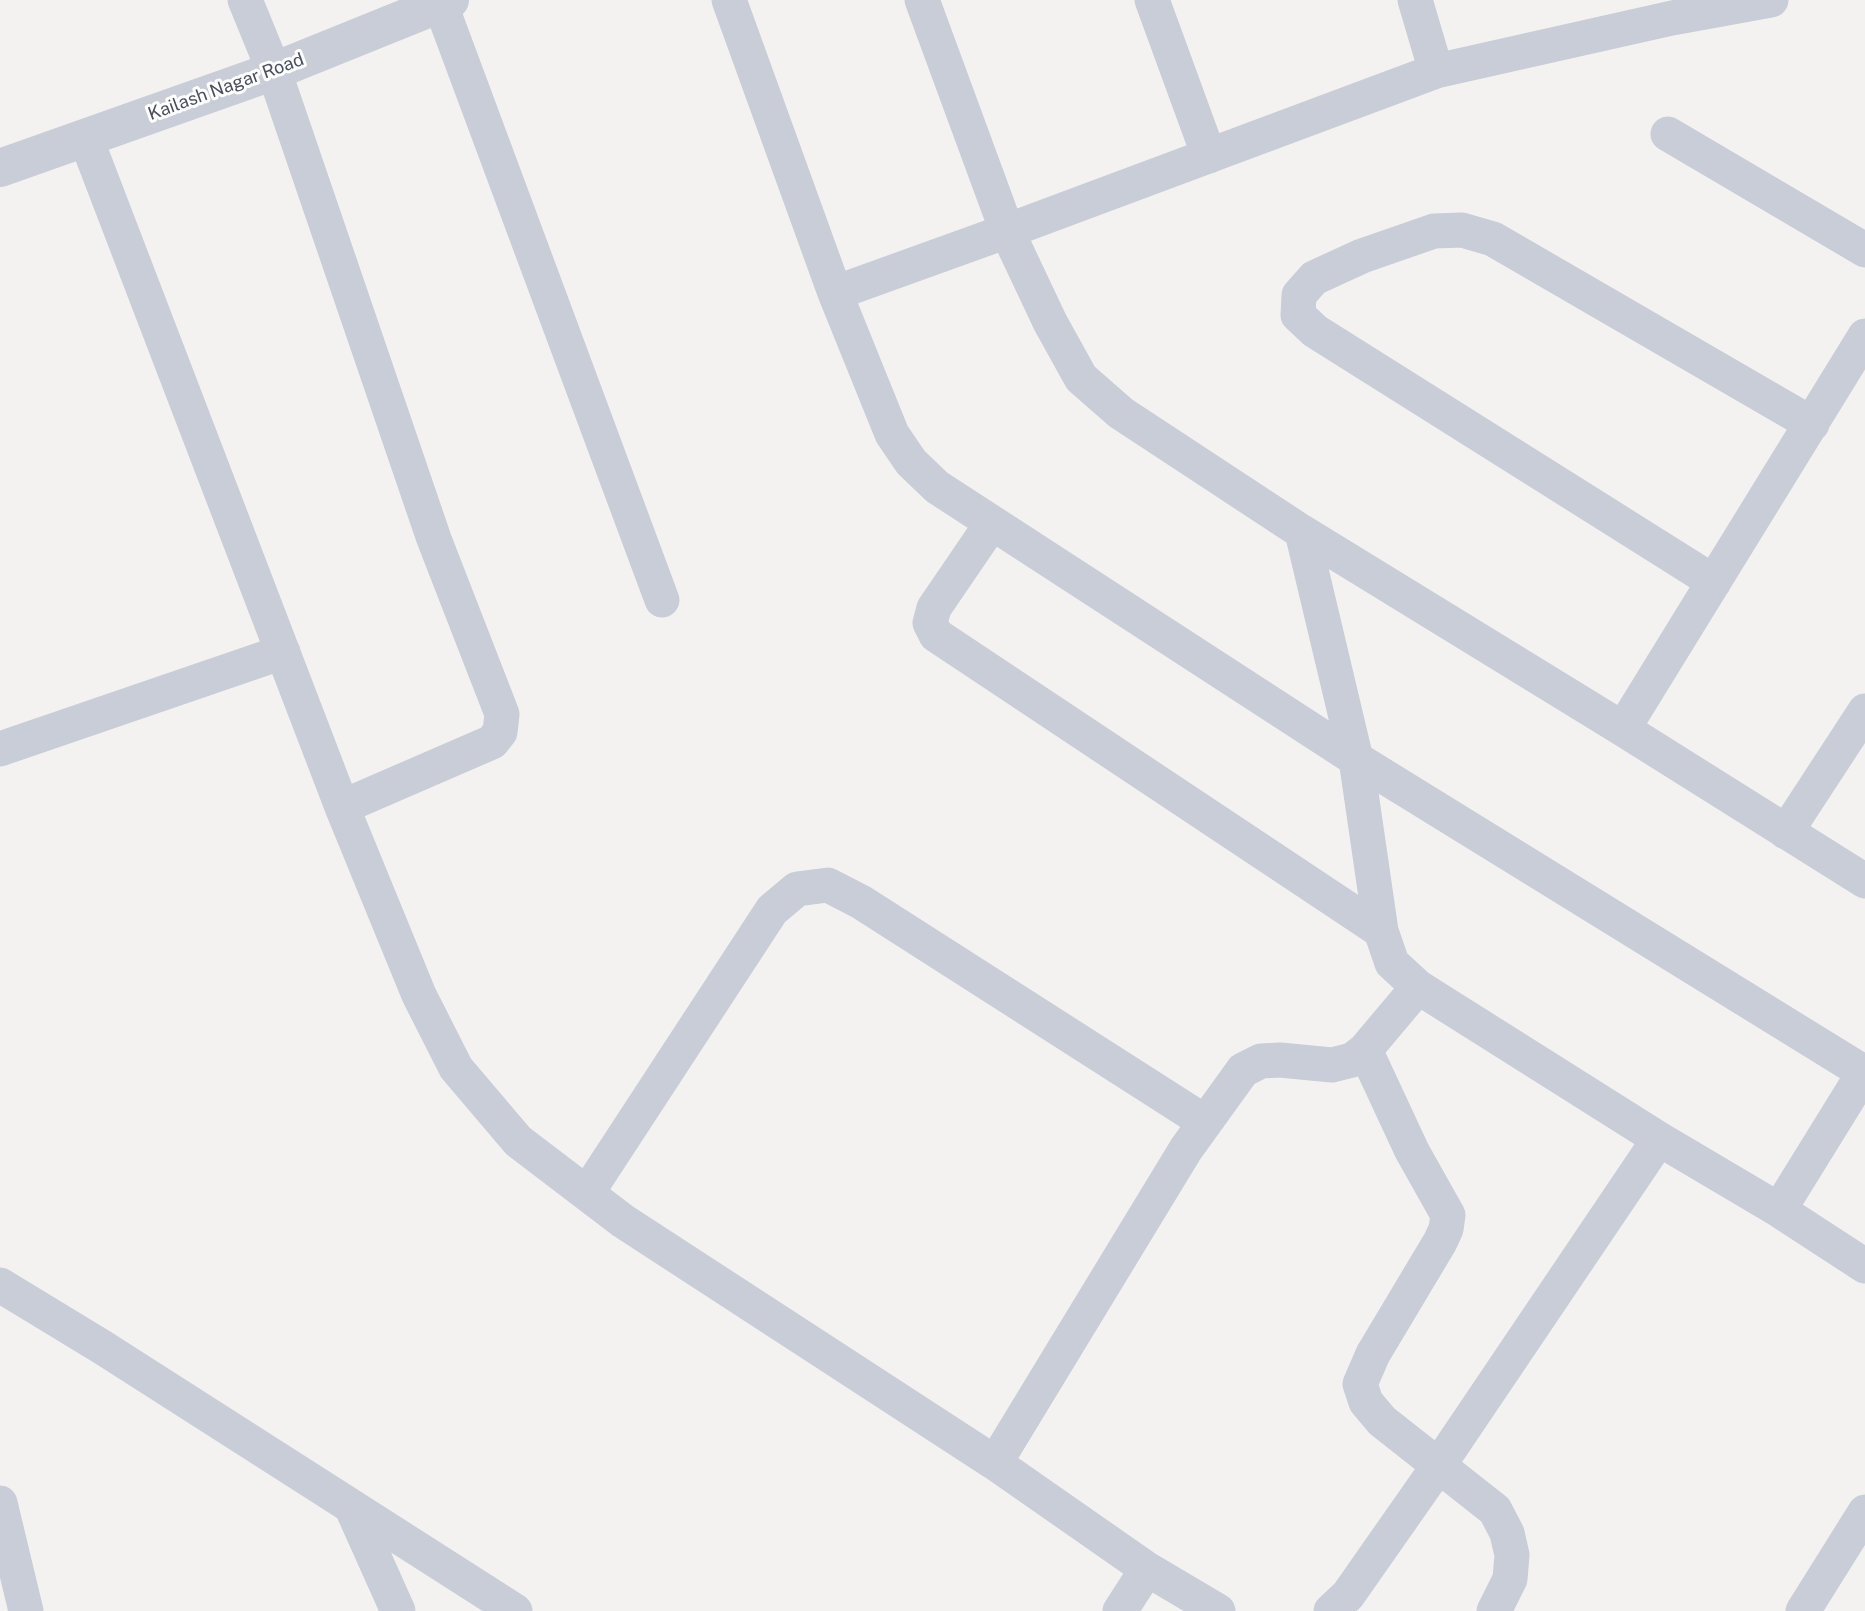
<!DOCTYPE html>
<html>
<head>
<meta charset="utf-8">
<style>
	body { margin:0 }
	canvas { display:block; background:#f4f2f1 }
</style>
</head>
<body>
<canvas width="1865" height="1611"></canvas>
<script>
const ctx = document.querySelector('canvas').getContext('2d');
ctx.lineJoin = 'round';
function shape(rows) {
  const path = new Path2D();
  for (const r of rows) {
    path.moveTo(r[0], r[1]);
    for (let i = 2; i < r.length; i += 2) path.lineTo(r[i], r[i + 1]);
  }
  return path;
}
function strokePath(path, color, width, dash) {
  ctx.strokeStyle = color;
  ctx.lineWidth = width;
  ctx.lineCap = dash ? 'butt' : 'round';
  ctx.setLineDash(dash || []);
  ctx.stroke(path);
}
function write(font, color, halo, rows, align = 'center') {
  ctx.font = font + ' "Public Sans",sans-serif';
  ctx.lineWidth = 6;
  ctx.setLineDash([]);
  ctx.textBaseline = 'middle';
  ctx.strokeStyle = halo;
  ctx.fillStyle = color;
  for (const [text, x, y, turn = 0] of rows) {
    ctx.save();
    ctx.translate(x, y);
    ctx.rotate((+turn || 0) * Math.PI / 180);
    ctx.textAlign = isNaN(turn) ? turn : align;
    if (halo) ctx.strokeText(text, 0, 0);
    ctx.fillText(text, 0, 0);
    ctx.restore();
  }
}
strokePath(shape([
	[245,0,274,71,434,539,502,714,500,732,492,742,342,807],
	[729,0,835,293,892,434,911,462,937,487,1356,759,1865,1073],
	[922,0,1007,231,1050,322,1081,378,1121,413,1302,532,1623,729,1865,881],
	[1152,0,1209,156],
	[1415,0,1436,71],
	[440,3,662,600],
	[1668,134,1865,250],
	[86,139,342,807,419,995,456,1068,518,1141,623,1221,995,1463,1147,1569,1218,1611],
	[835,293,1007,231,1436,71,1672,18,1771,0],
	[992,523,934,608,930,623,936,635,1381,931],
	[1302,532,1356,759,1381,931,1392,963,1418,987,1659,1139,1779,1210,1865,1266],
	[1714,582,1315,331,1298,315,1299,295,1314,278,1362,256,1434,231,1462,230,1493,239,1812,424],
	[1623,729,1865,336],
	[0,749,283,652],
	[1786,832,1865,711],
	[1365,1050,1412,1151,1448,1215,1446,1229,1440,1242,1373,1354,1360,1384,1366,1402,1382,1421,1495,1510,1507,1533,1512,1555,1510,1579,1494,1611],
	[587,1193,772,910,797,889,828,885,861,902,1205,1122],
	[1779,1210,1865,1071],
	[0,1285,102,1347,515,1611],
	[995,1463,1186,1149,1243,1070,1261,1061,1280,1060,1332,1065,1352,1060,1365,1050,1418,987],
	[0,1503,26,1611],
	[351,1506,398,1611],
	[1120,1611,1147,1569],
	[1331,1611,1348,1595,1439,1465,1659,1139],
	[1803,1611,1865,1512]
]), '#c8cdd8', 35);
strokePath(shape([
	[0,168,274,71,450,0]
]), '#c8cdd8', 38);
write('18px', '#494f5f', '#fff', [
	["Kailash Nagar Road",226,87,-20]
]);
</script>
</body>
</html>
